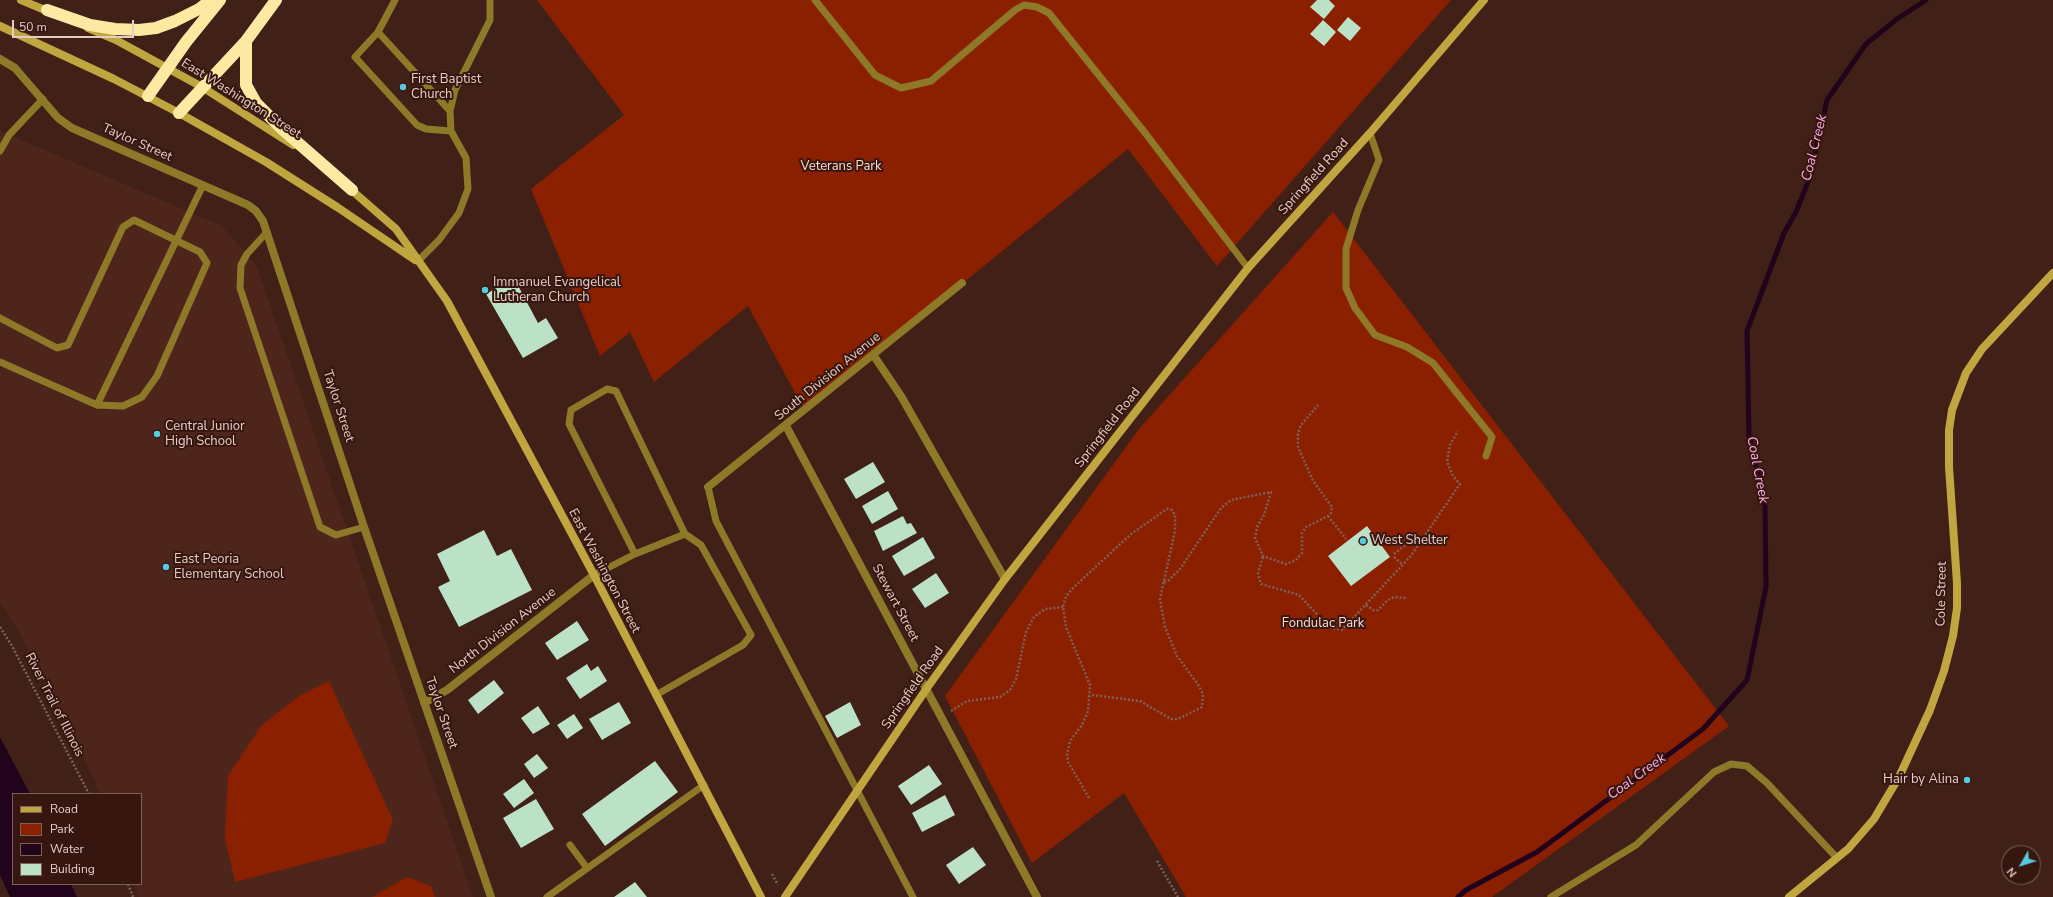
<!DOCTYPE html>
<html>
<head>
<meta charset="utf-8">
<style>
	body { margin:0 }
	#map { position:relative; width:2053px; height:897px; overflow:hidden; background:#412018; font-family:"Nunito Sans",sans-serif }
	canvas { display:block }
	.legend { position:absolute; left:12px; top:793px; width:130px; height:92px; box-sizing:border-box; background:#36160e; border:1px solid #7c5f58; margin:0; padding:5px 7px; list-style:none; font-size:12px; color:#e4cdc7 }
	.legend li { display:flex; align-items:center; gap:8px; height:20px }
	.legend b { width:20px; border:1px solid #7c5f58 }
	.north { position:absolute; left:2001px; top:845px; width:40px; height:40px; box-sizing:border-box; background:#36160e; border:1px solid #7c5f58; border-radius:50%; rotate:231deg; font-size:11px; font-weight:700; line-height:16px; text-align:center; color:#e4cdc7 }
	.north::after { content:''; display:block; margin:auto; width:14px; height:18px; background:#58c9e3; clip-path:polygon(50% 0,100% 100%,50% 72%,0 100%) }
	.scale { position:absolute; left:12px; top:20px; width:122px; height:18px; box-sizing:border-box; border:2px solid #e4cdc7; border-top:0; padding-left:5px; font-size:12px; line-height:14px; white-space:nowrap; color:#e4cdc7; -webkit-text-stroke:3px #36160e; paint-order:stroke }
</style>
</head>
<body>
<div id="map">
<canvas width="2053" height="897"></canvas>
<ul class="legend">
<li><b style="height:5px;background:#bfa63f"></b>Road</li>
<li><b style="height:11px;background:#8b2000"></b>Park</li>
<li><b style="height:11px;background:#21031c"></b>Water</li>
<li><b style="height:11px;background:#bbe1c7"></b>Building</li>
</ul>
<div class="north">N</div>
<div class="scale">50 m</div>
</div>
<script>
const ctx = document.querySelector('canvas').getContext('2d');
ctx.lineJoin = 'round';
function fillPath(path, color) {
  ctx.fillStyle = color;
  ctx.fill(path, 'evenodd');
}
function shape(rows) {
  const path = new Path2D();
  for (const r of rows) {
    path.moveTo(r[0], r[1]);
    for (let i = 2; i < r.length; i += 2) path.lineTo(r[i], r[i + 1]);
  }
  return path;
}
function strokePath(path, color, width, dash) {
  ctx.strokeStyle = color;
  ctx.lineWidth = width;
  ctx.lineCap = dash ? 'butt' : 'round';
  ctx.setLineDash(dash || []);
  ctx.stroke(path);
}
function write(font, color, halo, rows, align = 'center') {
  ctx.font = font + ' "Nunito Sans",sans-serif';
  ctx.lineWidth = 4;
  ctx.setLineDash([]);
  ctx.textBaseline = 'middle';
  ctx.strokeStyle = halo;
  ctx.fillStyle = color;
  for (const [text, x, y, turn = 0] of rows) {
    ctx.save();
    ctx.translate(x, y);
    ctx.rotate((+turn || 0) * Math.PI / 180);
    ctx.textAlign = isNaN(turn) ? turn : align;
    if (halo) ctx.strokeText(text, 0, 0);
    ctx.fillText(text, 0, 0);
    ctx.restore();
  }
}
fillPath(shape([
	[0,131,222,226,257,267,473,897,138,897,134,884,141,884,141,794,100,794,93,777,21,635,0,602]
]), '#4d251b');
fillPath(shape([
	[537,0,1451,0,1217,266,1128,149,805,411,748,306,654,382,630,332,600,356,531,189,624,115],
	[1333,212,1729,726,1492,897,1186,897,1124,793,1032,863,945,696,1139,429],
	[329,681,393,820,385,843,235,882,225,838,228,776,261,726,299,696],
	[407,877,431,886,435,897,372,897]
]), '#8b2000');
fillPath(shape([
	[0,737,30,794,13,794,13,884,71,884,77,897,10,897,0,875]
]), '#21031c');
strokePath(shape([
	[1458,897,1466,890,1537,852,1703,729,1747,680,1766,587,1765,502,1749,436,1747,331,1784,233,1796,212,1810,177,1827,100,1866,44,1897,19,1926,0]
]), '#21031c', 5);
fillPath(shape([
	[1317,0,1329,0,1335,6,1324,19,1310,7],
	[1348,17,1361,28,1350,41,1337,30],
	[1323,20,1336,32,1324,46,1310,34],
	[514,278,538,323,546,318,558,338,523,358,486,294],
	[873,462,885,482,856,499,844,479],
	[888,491,898,509,872,524,862,506],
	[903,516,907,524,911,523,917,533,883,551,874,531],
	[1367,526,1390,557,1351,586,1328,556],
	[484,530,497,556,511,549,532,590,459,627,438,587,450,581,437,554],
	[923,537,935,558,904,576,892,556],
	[936,573,949,593,925,608,912,589],
	[577,621,589,640,557,660,545,643],
	[587,664,591,671,598,666,607,681,580,699,566,678],
	[494,680,504,693,478,714,468,700],
	[619,702,631,723,602,740,589,719],
	[850,702,861,725,837,738,825,716],
	[538,706,550,724,533,734,521,718],
	[574,714,583,728,567,739,557,725],
	[537,754,548,768,534,778,524,764],
	[655,761,678,792,605,846,582,814],
	[929,765,942,784,911,805,898,786],
	[524,779,534,793,514,808,503,794],
	[945,795,955,815,922,832,912,813],
	[536,799,554,829,521,848,503,818],
	[973,847,986,865,959,884,946,865],
	[635,882,647,897,614,897]
]), '#bbe1c7');
strokePath(shape([
	[1328,516,1346,539],
	[1394,554,1410,541,1420,544],
	[1263,557,1258,573,1261,584,1299,595,1329,627,1342,630,1410,557,1460,484,1453,476,1447,462,1450,445,1458,431],
	[1394,557,1403,565],
	[1164,582,1169,580,1180,569,1221,508,1231,500,1271,492,1264,515,1257,527,1255,538,1263,556,1286,564,1296,560,1302,553,1302,533,1306,527,1328,516,1331,513,1332,507,1313,481,1298,447,1298,434,1301,425,1318,405],
	[1366,605,1373,610,1378,610,1388,600,1394,597,1406,598],
	[0,627,12,646,89,794],
	[951,711,967,701,1000,697,1010,690,1016,679,1026,632,1034,617,1045,609,1063,607],
	[1089,798,1068,762,1067,754,1070,741,1082,725,1088,711,1090,685,1066,627,1063,607,1066,596,1075,586,1131,534,1167,509,1172,510,1175,515,1175,531,1160,599,1165,627,1177,656,1199,686,1203,694,1202,707,1178,719,1171,719,1140,701,1091,695],
	[1157,861,1178,897],
	[772,874,778,885],
	[128,884,133,897]
]), '#7e6159', 2.5, [2, 2]);
strokePath(shape([
	[395,0,378,32,355,57,417,125,426,129,451,131],
	[815,0,875,75,901,88,931,81,1015,10,1024,5,1037,7,1049,13,1146,134,1248,268],
	[378,32,450,111],
	[1370,133,1379,160,1358,210,1346,249,1346,288,1355,308,1375,335,1407,347,1433,363,1492,437,1486,456],
	[0,151,9,135,43,99],
	[267,232,247,254,241,265,240,288,320,527,336,535,364,527],
	[418,261,439,240,459,213,468,189,466,158,451,131,450,111,455,90,490,20,490,0],
	[0,318,57,348,68,345,123,227,134,220,200,252,207,263,157,376,142,397,123,406,97,405],
	[0,362,97,405,203,185],
	[708,487,716,521,913,897],
	[594,575,635,554],
	[656,695,743,645,751,635,701,545,685,534,616,391,607,389,571,410,569,424,635,554,685,534],
	[570,845,587,868],
	[547,897,704,785],
	[1551,897,1636,845,1714,772,1731,764,1747,766,1767,783,1837,858]
]), '#8d7927', 7);
strokePath(shape([
	[0,59,15,68,58,118,72,128,248,205,256,211,263,221,364,527,491,897],
	[874,356,901,396,1005,579],
	[786,426,1037,897],
	[708,487,962,283],
	[424,703,447,690,594,575]
]), '#8d7927', 8);
strokePath(shape([
	[21,0,52,13],
	[0,26,114,79,179,113,266,162,337,207,415,260],
	[88,28,116,40,202,87,293,145],
	[348,187,396,229,447,301,594,575,761,897],
	[785,897,927,688,1005,579,1248,268,1370,133,1484,0],
	[1789,897,1848,849,1874,819,1899,777,1930,710,1944,671,1953,636,1957,608,1957,583,1949,467,1949,430,1952,410,1966,373,1982,349,2053,273]
]), '#bfa63f', 8);
strokePath(shape([
	[47,10,90,25,115,29,139,30,156,28,175,21,199,9,211,0],
	[246,41,246,85,256,103,281,128,352,190],
	[148,96,186,42,220,0],
	[179,113,246,41,276,0]
]), '#fceaa3', 12);
for (const [x, y, r, color] of [
	[403,87,4,"#58c9e3"],
	[485,290,4,"#58c9e3"],
	[157,434,4,"#58c9e3"],
	[1363,541,4,"#58c9e3"],
	[166,567,4,"#58c9e3"],
	[1967,780,4,"#58c9e3"]
]) {
  const dot = new Path2D();
  dot.arc(x, y, r, 0, 2 * Math.PI);
  ctx.fillStyle = color;
  ctx.fill(dot);
  strokePath(dot, '#36160e', 1.5);
}
write('13px', '#e4cdc7', '#36160e', [
	["First Baptist",411,80],
	["Church",411,95],
	["Immanuel Evangelical",493,283],
	["Lutheran Church",493,298],
	["Central Junior",165,427],
	["High School",165,442],
	["West Shelter",1371,541],
	["East Peoria",174,560],
	["Elementary School",174,575],
	["Hair by Alina",1959,780,"right"]
], 'left');
write('13px', '#e4cdc7', '#36160e', [
	["East Washington Street",241,99,32],
	["Taylor Street",137,143,24],
	["Springfield Road",1314,177,-48],
	["South Division Avenue",828,377,-39],
	["Taylor Street",338,406,72],
	["Springfield Road",1108,428,-52],
	["East Washington Street",604,571,62],
	["Cole Street",1942,594,-89],
	["Stewart Street",895,603,62],
	["North Division Avenue",503,631,-38],
	["Springfield Road",913,688,-55],
	["River Trail of Illinois",54,705,63],
	["Taylor Street",441,713,71]
]);
write('13px', '#fcdbd2', '#36160e', [
	["Veterans Park",841,167],
	["Fondulac Park",1323,624]
]);
write('italic 14px', '#fdafeb', '#36160e', [
	["Coal Creek",1815,148,-76],
	["Coal Creek",1757,470,79],
	["Coal Creek",1637,777,-36]
]);
</script>
</body>
</html>
